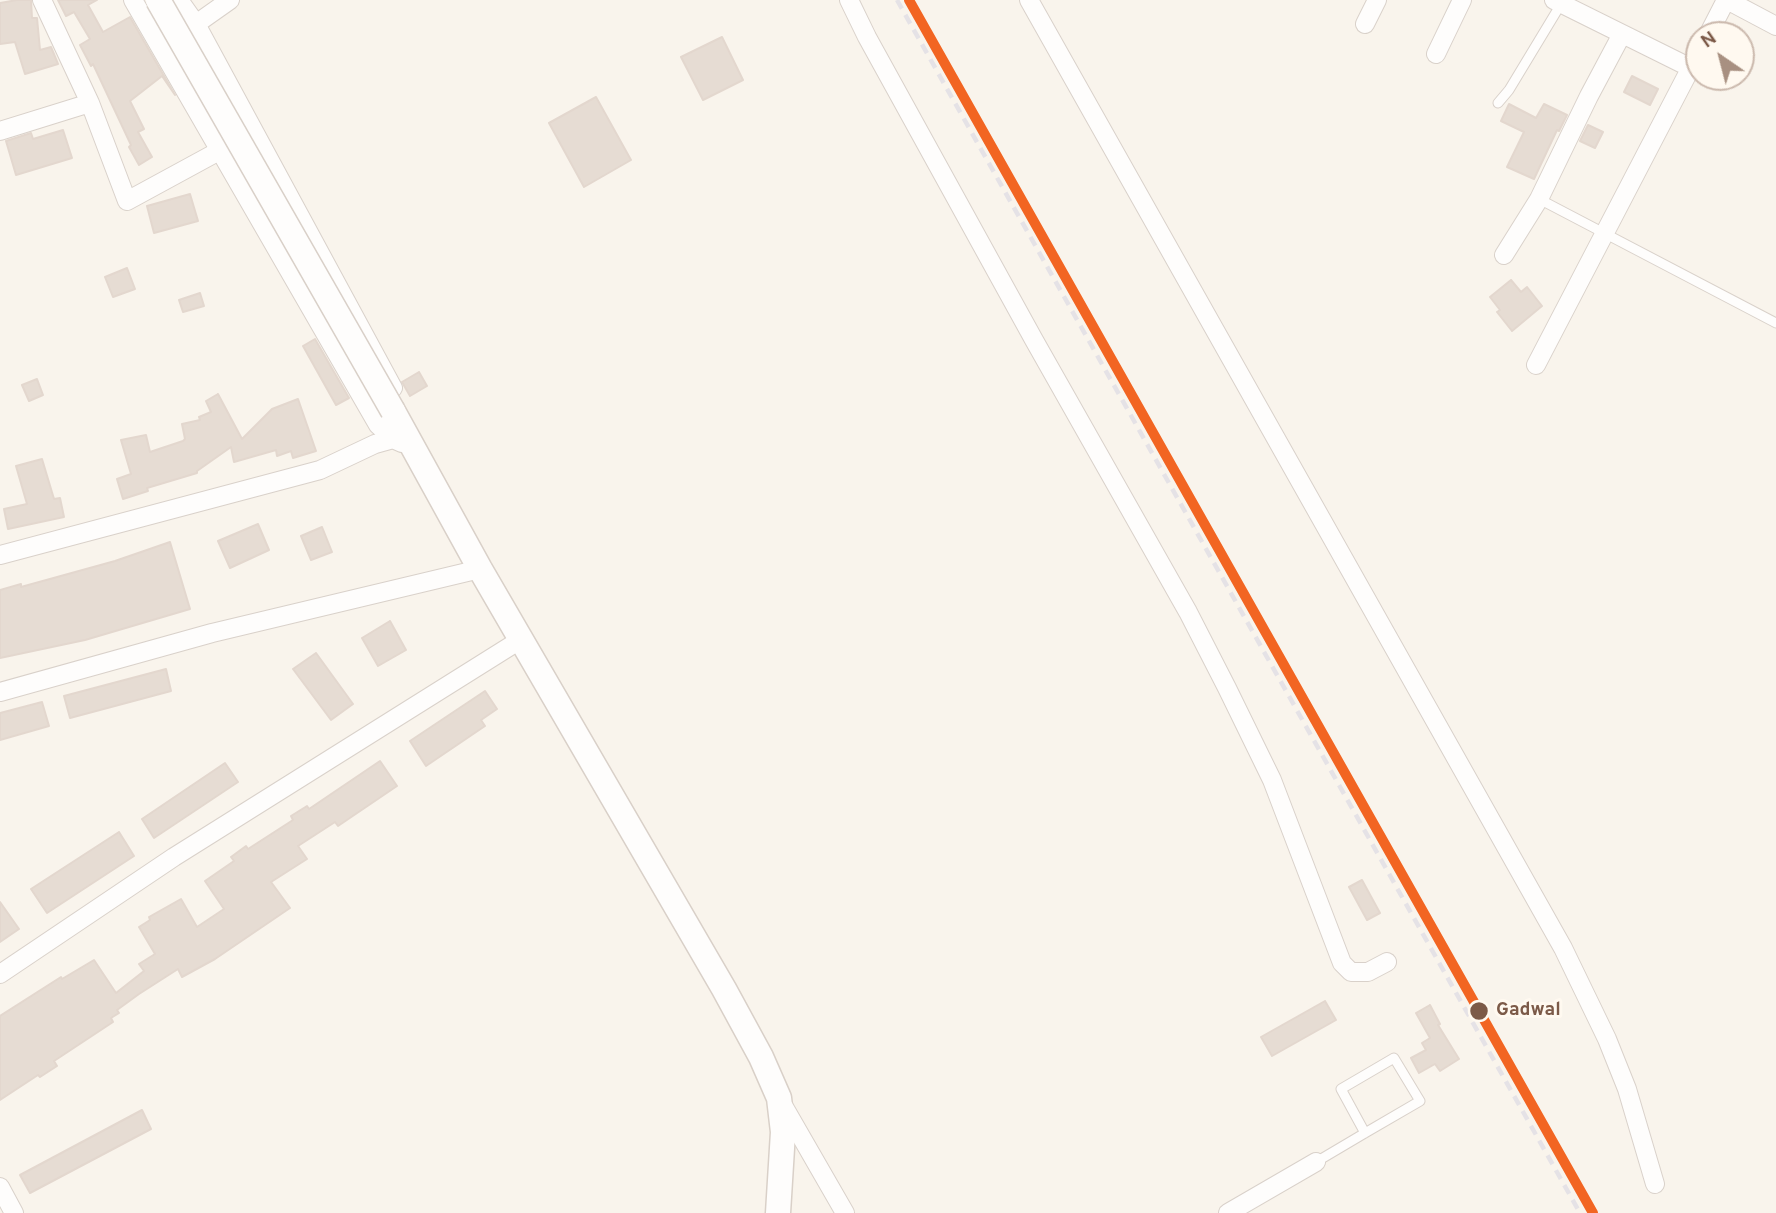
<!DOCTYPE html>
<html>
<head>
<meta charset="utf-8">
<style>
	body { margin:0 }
	#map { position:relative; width:1776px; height:1213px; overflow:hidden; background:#f9f4ec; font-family:Overpass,sans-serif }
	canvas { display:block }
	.north { position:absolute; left:1685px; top:21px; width:70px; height:70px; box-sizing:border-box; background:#fff9f0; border:2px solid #cbb9ad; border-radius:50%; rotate:325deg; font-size:19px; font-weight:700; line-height:28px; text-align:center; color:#7c5a48 }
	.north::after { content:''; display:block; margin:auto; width:24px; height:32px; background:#a89081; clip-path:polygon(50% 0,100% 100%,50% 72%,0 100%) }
</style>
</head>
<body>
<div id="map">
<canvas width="1776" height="1213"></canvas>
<div class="north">N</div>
</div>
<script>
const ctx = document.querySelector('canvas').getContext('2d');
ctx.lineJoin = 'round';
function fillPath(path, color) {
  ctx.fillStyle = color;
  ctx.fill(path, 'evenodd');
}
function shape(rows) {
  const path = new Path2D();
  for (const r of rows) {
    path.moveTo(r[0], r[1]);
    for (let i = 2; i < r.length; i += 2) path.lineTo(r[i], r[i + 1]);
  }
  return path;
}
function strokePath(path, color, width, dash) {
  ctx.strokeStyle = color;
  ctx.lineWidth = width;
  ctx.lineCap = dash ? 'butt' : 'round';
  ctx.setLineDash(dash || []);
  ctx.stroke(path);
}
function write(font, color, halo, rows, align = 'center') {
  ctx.font = font + ' Overpass,sans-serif';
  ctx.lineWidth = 6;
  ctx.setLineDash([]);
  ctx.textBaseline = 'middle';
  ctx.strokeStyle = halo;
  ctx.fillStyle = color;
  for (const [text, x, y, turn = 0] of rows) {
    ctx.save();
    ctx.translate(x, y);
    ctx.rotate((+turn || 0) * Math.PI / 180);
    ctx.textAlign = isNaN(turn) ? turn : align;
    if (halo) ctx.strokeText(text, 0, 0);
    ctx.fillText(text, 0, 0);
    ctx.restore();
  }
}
const building = shape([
	[17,0,31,0,32,18,37,18,40,50,51,47,58,64,25,74,15,42,0,44,0,3,17,0],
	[58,0,97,0,88,5,103,32,130,17,175,95,162,76,130,101,144,129,138,132,152,157,139,165,129,147,131,145,93,64,91,66,80,45,90,39,74,12,66,16,58,0],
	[722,37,743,80,703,100,681,57,722,37],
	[1632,76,1658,89,1650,105,1624,92,1632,76],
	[596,97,631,160,584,187,549,123,596,97],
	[1509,104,1536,118,1544,104,1567,115,1559,131,1557,130,1534,179,1507,167,1524,132,1501,121,1509,104],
	[1588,125,1603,132,1595,148,1580,141,1588,125],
	[63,130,72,158,16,175,6,141,31,133,33,139,63,130],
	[190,194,198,221,154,233,147,206,190,194],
	[127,268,135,289,113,297,105,277,127,268],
	[1511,280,1521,292,1527,287,1542,306,1512,331,1497,312,1500,310,1490,297,1511,280],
	[200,293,204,306,183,312,179,300,200,293],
	[315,339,349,398,336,405,303,346,315,339],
	[419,372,427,386,410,396,402,382,419,372],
	[37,379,43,395,29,401,22,385,37,379],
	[218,394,242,439,272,409,298,399,316,451,293,458,291,451,277,456,276,450,234,462,231,447,197,471,197,473,147,488,148,491,123,499,117,479,131,474,121,440,146,435,150,452,183,441,185,439,182,424,200,420,199,417,211,412,206,401,218,394],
	[42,459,54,499,60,498,64,517,8,529,4,509,27,504,16,466,42,459],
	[258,524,269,550,230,568,218,541,258,524],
	[322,527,332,552,311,560,301,536,322,527],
	[170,542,190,609,85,640,0,658,0,590,21,584,21,587,115,561,170,542],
	[390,621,406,650,378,666,362,638,390,621],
	[316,653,353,704,331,720,293,669,316,653],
	[166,669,171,691,70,718,64,696,166,669],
	[485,691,497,709,481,720,485,726,426,766,410,741,485,691],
	[42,702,49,726,0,740,0,713,42,702],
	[380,761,397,786,338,826,335,822,298,846,307,859,271,882,290,908,215,959,182,977,178,969,139,994,117,1010,119,1013,111,1018,113,1022,54,1061,57,1066,40,1077,38,1075,0,1100,0,1016,61,977,62,979,94,960,116,993,144,971,139,964,155,954,139,927,150,920,149,917,181,899,197,927,224,909,205,881,234,861,231,857,246,846,248,849,293,820,291,816,307,806,309,809,380,761],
	[225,763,238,782,154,838,142,819,225,763],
	[119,832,134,856,47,913,31,889,119,832],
	[1362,880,1380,913,1367,920,1349,887,1362,880],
	[0,902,19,929,0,942,0,902],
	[1325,1001,1336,1020,1272,1056,1261,1037,1325,1001],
	[1430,1005,1440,1024,1438,1025,1459,1059,1440,1071,1435,1064,1419,1073,1411,1058,1426,1050,1422,1043,1430,1038,1416,1013,1430,1005],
	[142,1110,151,1129,30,1193,20,1175,142,1110]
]);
fillPath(building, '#e6dcd3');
strokePath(building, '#e3d7ce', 2);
const service = shape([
	[1498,103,1509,90,1561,4],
	[1539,199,1776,323],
	[1316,1162,1365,1133,1420,1101,1394,1058,1341,1089,1365,1133]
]);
const minor = shape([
	[42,0,90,103,127,201,230,145],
	[133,0,378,425,393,439],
	[179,0,196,24,393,388],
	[849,0,867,37,1034,340,1188,612,1227,688,1272,780,1342,963,1351,972,1368,972,1387,962],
	[1029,0,1563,948,1607,1039,1627,1089,1655,1184],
	[1554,0,1691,68],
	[1727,0,1776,26],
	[196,24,230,0],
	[1365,24,1377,0],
	[1708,35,1726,0],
	[1436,54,1462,0],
	[0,131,90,103],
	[1504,255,1539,199,1589,96,1622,34],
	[1536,365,1699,52],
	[0,555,320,470,375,444,393,439,402,443],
	[0,692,212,633,480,569],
	[0,974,174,857,520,640],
	[784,1107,845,1213],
	[0,1187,14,1213],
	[1228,1213,1316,1162]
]);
const secondary = shape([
	[393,411,480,569,724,989,761,1057,779,1098,783,1132,778,1213]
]);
strokePath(service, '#d9d1ca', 11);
strokePath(minor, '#d9d1ca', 20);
strokePath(secondary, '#d9d0c8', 27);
strokePath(service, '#fefdfc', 9);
strokePath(minor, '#fefdfc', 18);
strokePath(secondary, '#fefdfc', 24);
strokePath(shape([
	[897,0,1580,1213]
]), '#e5e2e6', 4.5, [10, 7]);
const secondaryBridge = shape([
	[158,0,393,411]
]);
strokePath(secondaryBridge, '#d9d0c8', 27, []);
strokePath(secondaryBridge, '#fefdfc', 24);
strokePath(shape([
	[909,0,1593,1213]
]), '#f26522', 10);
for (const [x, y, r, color] of [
	[1479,1011,10,"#7c5a48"]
]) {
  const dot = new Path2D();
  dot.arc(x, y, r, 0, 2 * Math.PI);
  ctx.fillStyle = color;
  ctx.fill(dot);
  strokePath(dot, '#fff9f0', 2.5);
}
write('bold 19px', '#7c5a48', '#fff9f0', [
	["Gadwal",1496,1011]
], 'left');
</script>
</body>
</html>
